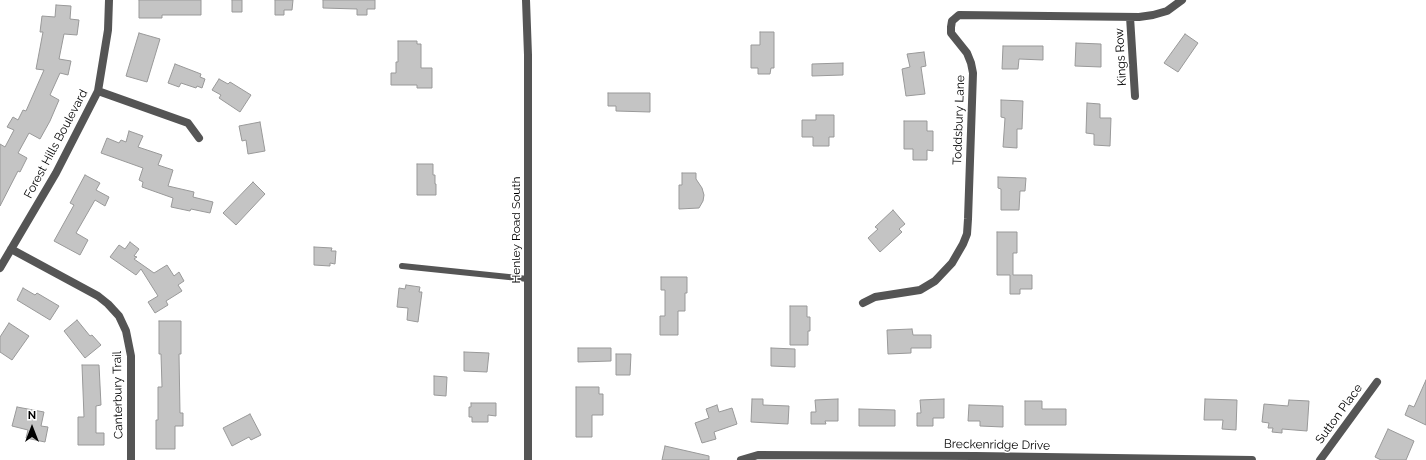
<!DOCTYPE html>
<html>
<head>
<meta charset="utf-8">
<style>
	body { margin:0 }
	#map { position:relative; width:1426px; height:460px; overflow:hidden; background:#fff; font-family:Raleway,sans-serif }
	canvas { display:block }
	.north { position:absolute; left:12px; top:408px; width:40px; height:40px; -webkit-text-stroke:3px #fff; paint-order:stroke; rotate:0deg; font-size:11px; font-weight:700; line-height:16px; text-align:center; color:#000 }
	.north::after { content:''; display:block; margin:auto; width:14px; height:18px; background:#000; clip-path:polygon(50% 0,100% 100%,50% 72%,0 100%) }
</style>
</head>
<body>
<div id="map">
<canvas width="1426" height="460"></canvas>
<div class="north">N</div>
</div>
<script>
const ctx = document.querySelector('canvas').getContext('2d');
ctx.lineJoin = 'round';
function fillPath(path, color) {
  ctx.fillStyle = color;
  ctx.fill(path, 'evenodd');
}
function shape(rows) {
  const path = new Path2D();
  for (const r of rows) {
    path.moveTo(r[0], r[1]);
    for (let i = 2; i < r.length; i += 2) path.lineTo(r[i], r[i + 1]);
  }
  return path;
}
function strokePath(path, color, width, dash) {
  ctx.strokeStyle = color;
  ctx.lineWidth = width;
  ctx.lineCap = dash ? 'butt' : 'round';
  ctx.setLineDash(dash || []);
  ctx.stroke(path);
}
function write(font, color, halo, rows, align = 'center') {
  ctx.font = font + ' Raleway,sans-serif';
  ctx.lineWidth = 3;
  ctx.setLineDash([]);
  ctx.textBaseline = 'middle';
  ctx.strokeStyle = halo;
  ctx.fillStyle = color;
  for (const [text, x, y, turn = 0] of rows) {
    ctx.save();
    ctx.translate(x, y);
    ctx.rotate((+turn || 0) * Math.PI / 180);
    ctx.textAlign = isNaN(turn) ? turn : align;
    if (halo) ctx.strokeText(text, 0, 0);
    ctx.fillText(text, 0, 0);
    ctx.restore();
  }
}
const building = shape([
	[139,0,201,0,201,15,162,15,162,18,139,18,139,0],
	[232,0,242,0,242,12,232,12,232,0],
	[275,0,293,0,292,10,284,10,284,15,275,15,275,0],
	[323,0,375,0,375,9,367,9,367,15,357,15,357,9,323,8,323,0],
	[56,5,71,6,70,19,79,20,77,35,64,34,59,59,71,61,68,75,60,73,50,95,59,100,50,121,40,139,29,133,18,153,27,158,20,172,18,171,0,206,0,144,5,147,14,130,7,127,13,117,18,120,23,110,26,111,44,70,36,69,43,32,40,32,42,16,55,17,56,5],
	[760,32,774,32,774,68,771,68,770,74,758,74,758,68,751,68,751,45,760,45,760,32],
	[139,33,160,39,147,82,126,76,139,33],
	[1185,34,1198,43,1178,72,1164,63,1185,34],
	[398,41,417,41,417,44,421,44,421,68,432,68,432,88,417,88,417,85,391,85,391,73,396,73,396,62,398,62,398,41],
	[1076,43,1101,44,1101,67,1075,66,1076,43],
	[1003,46,1043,46,1043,60,1019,59,1018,69,1002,69,1003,46],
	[924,52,926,66,921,67,925,94,906,96,902,69,910,67,907,54,924,52],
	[843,63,843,75,812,76,812,64,843,63],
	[175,64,201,74,200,77,205,79,202,88,197,86,196,88,181,83,179,87,168,83,175,64],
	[219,79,228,84,230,82,251,95,240,112,219,98,221,95,212,90,219,79],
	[608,93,650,93,650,112,616,111,616,106,608,106,608,93],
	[1001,100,1023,101,1022,129,1017,129,1017,148,1003,147,1005,118,1001,117,1001,100],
	[1087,103,1100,104,1100,118,1111,118,1110,146,1094,145,1094,134,1086,133,1087,103],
	[816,115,834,115,834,137,829,137,829,146,813,146,813,137,802,137,802,120,816,120,816,115],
	[904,121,927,121,927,131,933,131,933,151,927,150,927,160,913,160,913,149,904,149,904,121],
	[260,122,265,151,248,154,246,140,242,141,239,126,260,122],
	[129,131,143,136,138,147,162,155,158,165,173,170,168,186,194,192,193,197,213,202,210,213,191,209,190,211,171,207,173,198,142,187,143,182,139,180,143,168,101,153,107,138,119,143,121,140,126,142,129,131],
	[417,164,433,164,433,175,435,175,435,184,436,184,436,195,417,195,417,164],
	[682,173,696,173,696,179,702,188,704,195,703,201,699,208,679,209,679,185,682,185,682,173],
	[85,175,100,183,96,190,109,197,105,206,95,200,76,233,88,240,80,255,54,241,74,205,70,203,85,175],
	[998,177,1026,178,1025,191,1020,191,1019,210,1001,210,1001,189,998,188,998,177],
	[253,182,265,194,236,225,223,213,253,182],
	[893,210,905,224,899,229,902,232,880,252,868,238,878,229,875,227,893,210],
	[997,232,1017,232,1017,253,1013,253,1013,275,1032,275,1032,289,1020,289,1020,294,1010,294,1010,275,997,275,997,232],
	[130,242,139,249,134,256,137,257,134,259,154,273,167,265,174,276,179,272,184,281,178,285,182,291,166,301,168,305,155,313,148,302,158,296,141,269,136,275,110,257,119,245,125,249,130,242],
	[314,247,332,248,331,251,336,251,335,264,330,263,330,266,314,265,314,247],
	[661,277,687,277,687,293,685,293,685,311,678,311,678,335,660,335,660,316,665,316,665,290,661,290,661,277],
	[406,285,420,287,419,292,422,292,418,322,407,320,408,308,397,307,399,288,405,289,406,285],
	[23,288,35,295,37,293,59,306,50,320,17,300,23,288],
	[790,306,807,306,807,317,810,317,810,331,808,331,808,345,790,345,790,306],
	[77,320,90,336,92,335,101,345,85,358,64,331,77,320],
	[159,321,181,321,181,354,179,354,180,413,183,413,183,426,175,426,175,449,156,449,156,420,158,420,158,387,162,387,161,354,159,354,159,321],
	[9,323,29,336,12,360,0,352,0,337,9,323],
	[912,329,913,335,931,335,931,348,911,348,911,353,888,354,887,330,912,329],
	[578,348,611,348,611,361,578,362,578,348],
	[771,348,795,349,795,367,771,366,771,348],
	[464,352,489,353,487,372,464,371,464,352],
	[616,354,631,354,630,375,616,375,616,354],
	[82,365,99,365,101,405,96,406,96,433,104,433,104,445,78,445,78,417,84,417,82,365],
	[434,376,447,377,446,396,434,395,434,376],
	[1426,380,1426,425,1405,415,1409,405,1414,407,1426,380],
	[576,387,599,387,599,394,603,394,603,415,592,415,592,437,576,437,576,387],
	[752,399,763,399,763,405,789,406,788,424,751,422,752,399],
	[838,399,838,421,825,421,826,424,811,424,811,412,816,412,815,400,838,399],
	[944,399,944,418,933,418,933,426,917,426,917,413,921,413,920,400,944,399],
	[1205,399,1237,400,1236,430,1222,429,1223,420,1204,420,1205,399],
	[1289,400,1309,401,1307,431,1282,429,1282,433,1272,432,1273,428,1268,428,1269,423,1262,422,1264,404,1288,406,1289,400],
	[1025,401,1042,401,1042,409,1066,409,1066,425,1025,425,1025,401],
	[471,403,496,403,496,416,488,415,488,422,472,422,472,417,469,417,469,407,471,407,471,403],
	[717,405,719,412,732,408,737,424,714,432,716,439,702,443,695,423,709,418,706,409,717,405],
	[969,405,1003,406,1003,427,980,426,980,421,968,421,969,405],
	[17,407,44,412,41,426,48,427,45,442,26,438,28,430,12,426,17,407],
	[859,409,895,410,895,426,859,426,859,409],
	[250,414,261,435,251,440,249,437,232,446,223,428,250,414],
	[1388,429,1414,441,1406,460,1381,460,1375,457,1388,429],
	[665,446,709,456,709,460,662,460,665,446]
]);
fillPath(building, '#c4c4c4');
strokePath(building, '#999', 1);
strokePath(shape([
	[402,266,528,279]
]), '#555', 6);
strokePath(shape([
	[1130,17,1135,96],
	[98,91,188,123,199,138],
	[11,249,98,296,108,304,119,316,126,331,131,356,131,460],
	[0,268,56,173,98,91,108,30,109,0],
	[863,303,875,297,920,290,935,281,952,263,963,244,967,234,968,219,973,73,971,63,967,53,951,33,951,27,952,21,959,15,1139,17,1153,15,1167,11,1182,0],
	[741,460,758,455,976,456,1252,460],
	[1320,460,1377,382]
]), '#555', 8);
strokePath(shape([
	[526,0,528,55,528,460]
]), '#555', 8);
write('12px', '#000', '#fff', [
	["Kings Row",1121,57,-93],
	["Toddsbury Lane",959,120,-88],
	["Forest Hills Boulevard",56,144,-62],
	["Henley Road South",516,230,-90],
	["Canterbury Trail",118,395,-91],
	["Sutton Place",1339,414,-54],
	["Breckenridge Drive",997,445,1]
]);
</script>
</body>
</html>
